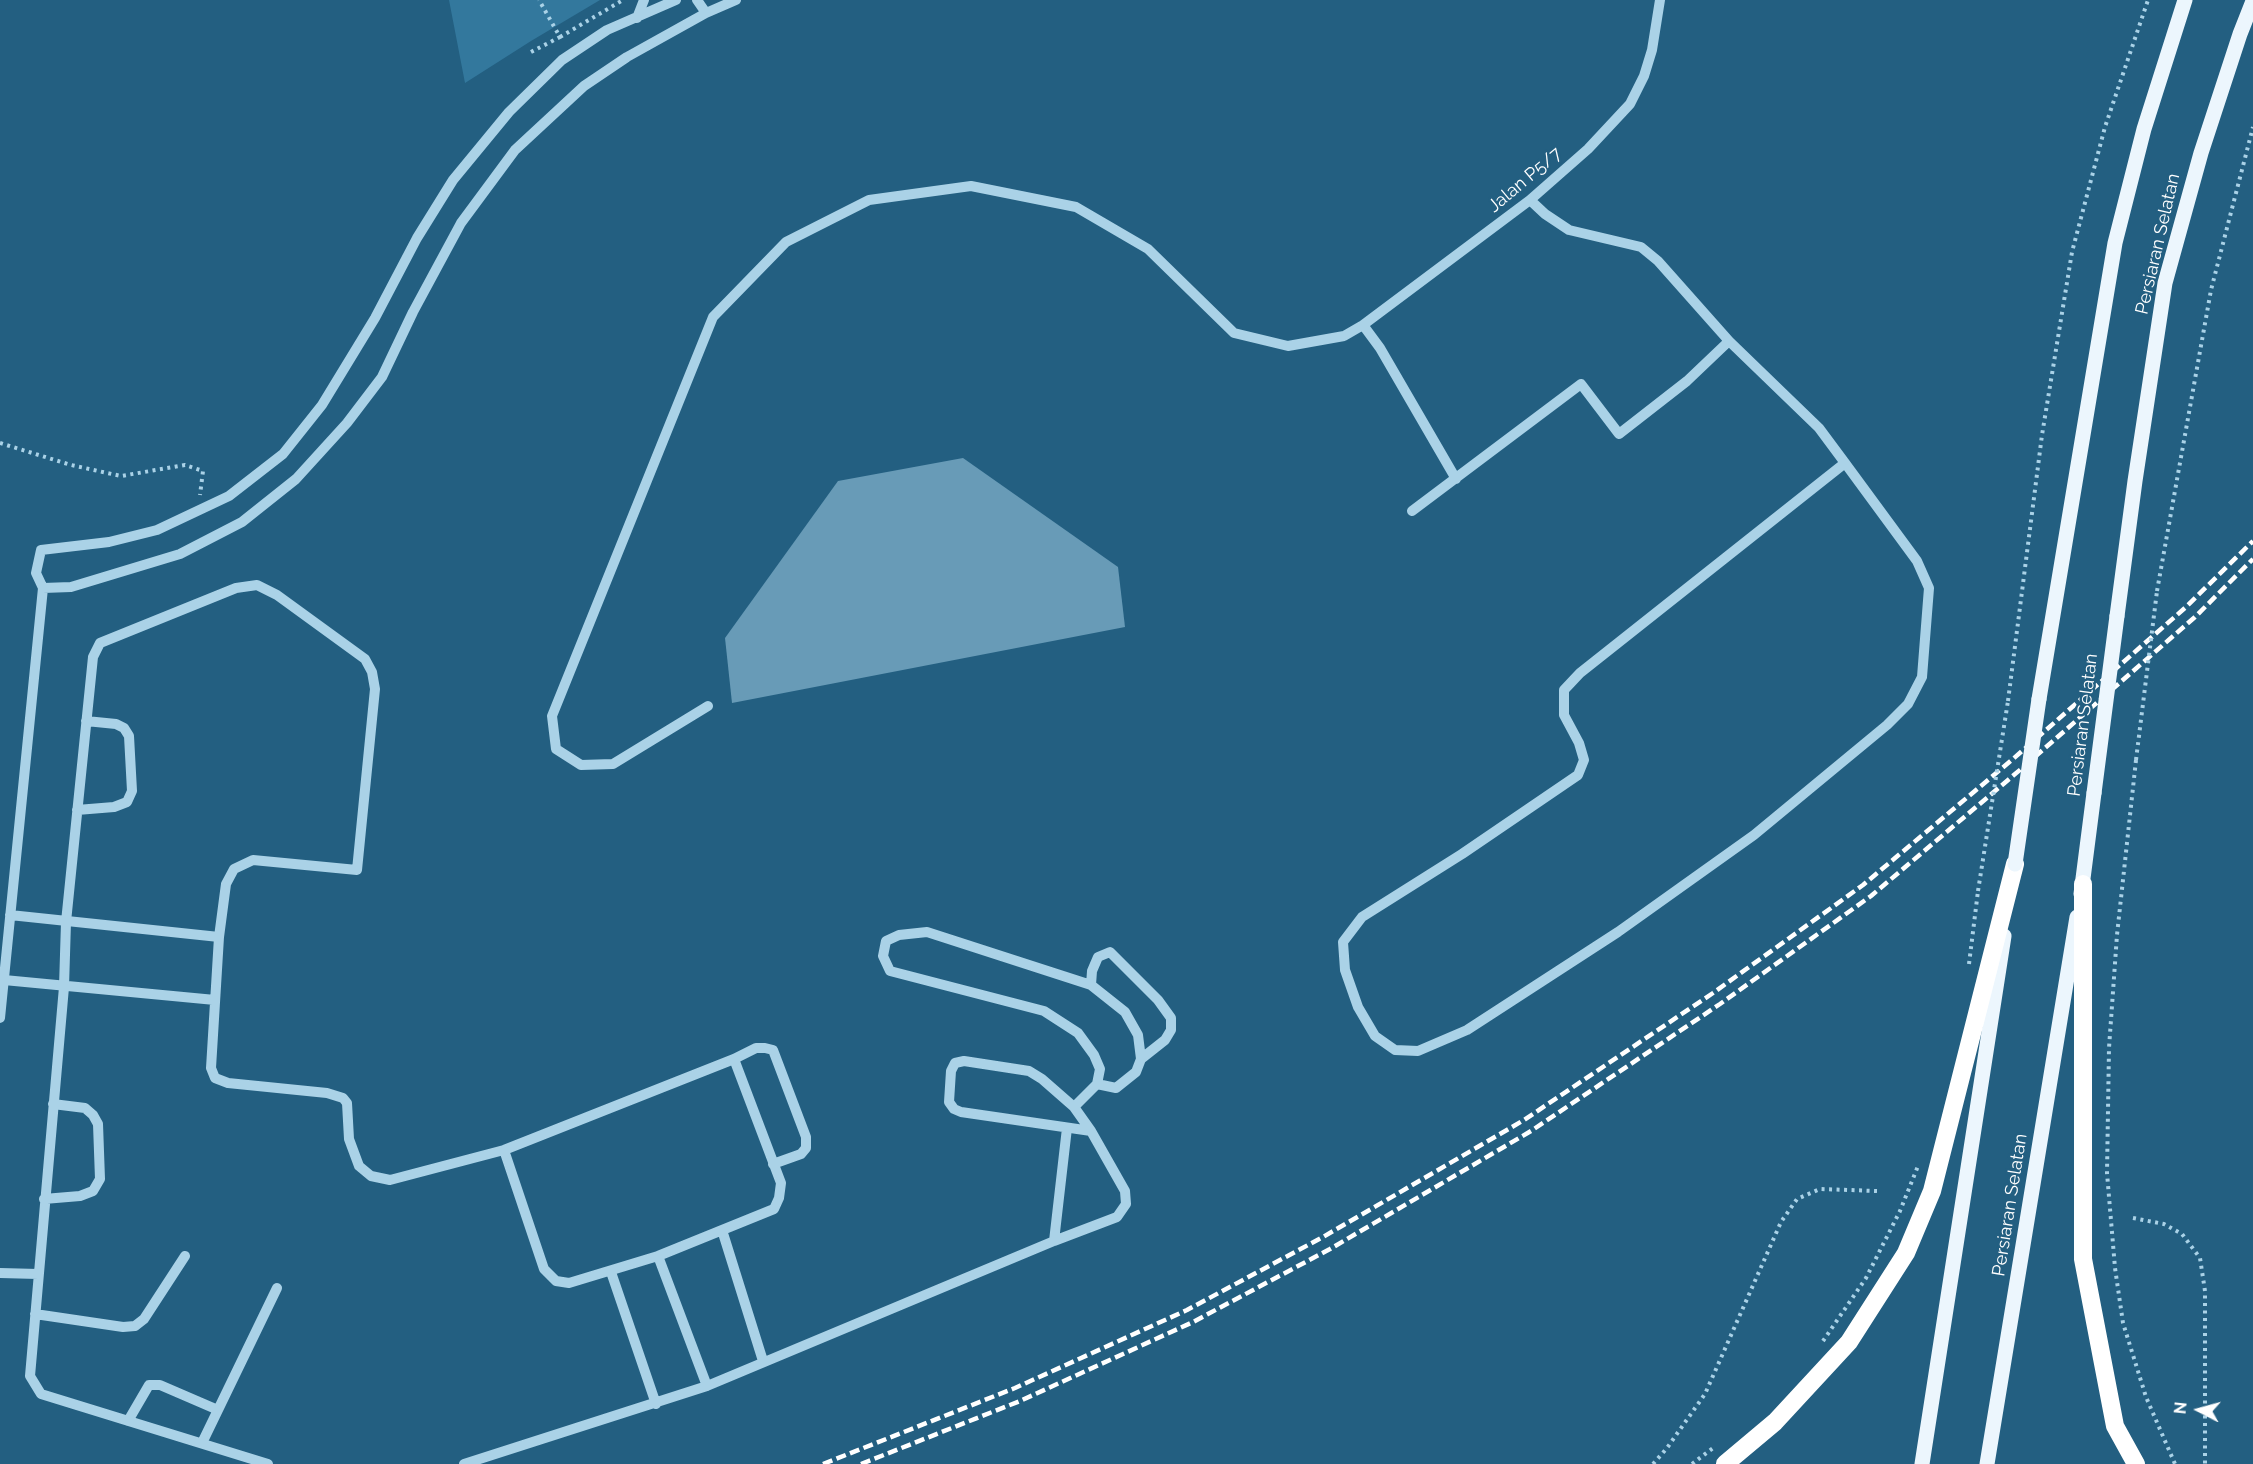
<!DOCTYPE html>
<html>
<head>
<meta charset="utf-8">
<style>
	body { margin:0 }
	#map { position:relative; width:2253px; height:1464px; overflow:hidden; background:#235f81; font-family:Raleway,sans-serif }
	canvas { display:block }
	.north { position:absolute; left:2169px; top:1380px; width:60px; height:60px; -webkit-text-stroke:4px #235f81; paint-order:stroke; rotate:276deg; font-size:16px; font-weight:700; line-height:24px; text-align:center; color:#fff }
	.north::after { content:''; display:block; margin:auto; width:21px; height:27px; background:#fff; clip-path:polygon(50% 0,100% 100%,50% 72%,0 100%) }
</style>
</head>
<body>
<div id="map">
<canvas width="2253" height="1464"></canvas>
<div class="north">N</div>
</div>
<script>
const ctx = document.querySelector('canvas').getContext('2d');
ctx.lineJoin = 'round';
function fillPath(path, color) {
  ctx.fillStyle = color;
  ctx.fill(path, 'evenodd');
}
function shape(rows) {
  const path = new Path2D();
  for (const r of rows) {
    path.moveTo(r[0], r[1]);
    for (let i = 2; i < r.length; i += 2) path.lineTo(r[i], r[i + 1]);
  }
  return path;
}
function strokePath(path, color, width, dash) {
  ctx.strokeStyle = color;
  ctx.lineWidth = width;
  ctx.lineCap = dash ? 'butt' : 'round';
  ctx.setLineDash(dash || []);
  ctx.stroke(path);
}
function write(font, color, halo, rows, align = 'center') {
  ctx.font = font + ' Raleway,sans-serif';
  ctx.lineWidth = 5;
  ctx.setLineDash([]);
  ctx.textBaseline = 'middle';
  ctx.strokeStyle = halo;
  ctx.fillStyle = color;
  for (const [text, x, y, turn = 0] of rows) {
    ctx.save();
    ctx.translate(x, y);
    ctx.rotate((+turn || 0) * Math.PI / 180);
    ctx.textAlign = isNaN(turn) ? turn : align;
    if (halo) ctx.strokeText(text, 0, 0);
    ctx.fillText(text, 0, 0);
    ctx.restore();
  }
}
fillPath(shape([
	[449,0,600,0,531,41,465,83]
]), '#33789d');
fillPath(shape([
	[963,458,1118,567,1125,627,732,703,725,638,838,481]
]), '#689bb7');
strokePath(shape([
	[560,37,623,0],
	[531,52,560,37,539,0],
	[0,443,71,465,121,476,185,465,203,471,200,495],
	[2157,591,2211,290,2253,127],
	[2008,701,2042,435,2072,252,2105,127,2148,0],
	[2136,760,2117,935,2109,1048,2107,1173,2115,1268,2123,1323,2146,1397,2175,1464],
	[1969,964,1978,891],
	[2133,1218,2164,1224,2182,1234,2200,1258,2205,1291,2205,1464],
	[1823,1341,1866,1278,1900,1211,1918,1166],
	[1653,1464,1667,1448,1705,1394,1781,1222,1797,1199,1820,1189,1877,1191],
	[1692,1464,1713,1448]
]), '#aad2e7', 4, [3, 4.5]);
strokePath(shape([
	[697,0,706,13],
	[637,18,644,0],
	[1530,200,1545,214,1569,230,1641,247,1658,261,1729,341,1819,428,1845,463,1917,561,1929,588,1922,677,1908,704,1887,725,1754,835,1618,932,1467,1030,1418,1051,1395,1050,1375,1036,1358,1007,1345,970,1343,942,1362,917,1462,854,1578,775,1584,760,1579,743,1564,715,1564,690,1580,673,1845,463],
	[1363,325,1380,348,1456,479],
	[1412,511,1581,384,1619,434,1687,381,1729,341],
	[43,588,71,587,180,554,242,522,296,479,347,423,382,377,413,312,461,223,515,150,584,86,627,57,706,13,736,0],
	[708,706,613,764,581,765,556,749,552,716,713,317,786,242,869,200,971,186,1076,207,1148,249,1234,333,1288,346,1344,336,1363,325,1530,200,1588,149,1630,104,1644,76,1652,50,1660,0],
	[77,810,114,807,127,802,132,791,129,736,124,728,116,724,86,721],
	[10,915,219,937],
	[4,980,215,1000],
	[1091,985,1092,971,1098,957,1110,952,1158,1000,1171,1018,1171,1030,1165,1040,1141,1059],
	[0,1018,43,588,36,573,41,550,109,542,157,530,229,496,283,454,322,405,375,318,417,238,453,180,509,112,562,60,607,30,676,0],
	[1074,1107,1097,1084,1100,1069,1094,1055,1078,1033,1044,1011,890,971,883,956,886,941,899,935,927,932,1091,985,1125,1012,1138,1035,1141,1059,1136,1072,1116,1088,1097,1084],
	[504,1150,544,1269,556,1281,569,1283,658,1256,774,1209,779,1198,781,1183,734,1059],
	[44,1199,80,1196,93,1191,100,1179,98,1124,93,1115,85,1108,53,1104],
	[722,1230,763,1361],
	[1054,1241,1067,1128],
	[658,1256,707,1386],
	[611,1272,656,1404],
	[0,1273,38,1274],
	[35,1314,123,1327,135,1326,144,1319,185,1256],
	[128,1421,149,1385,160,1385,218,1410],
	[202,1443,277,1288],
	[268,1464,41,1394,30,1376,64,987,66,922,93,657,100,643,236,588,257,585,277,595,365,659,372,672,375,689,357,870,253,860,234,869,226,884,219,937,211,1068,215,1078,228,1083,327,1093,343,1098,347,1103,349,1139,359,1166,371,1176,390,1180,504,1150,734,1059,756,1048,765,1048,773,1050,806,1137,806,1148,801,1154,773,1164],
	[464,1464,707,1386,1054,1241,1117,1217,1126,1204,1125,1191,1091,1131,1074,1107,1042,1079,1029,1071,964,1061,955,1063,951,1071,949,1102,954,1109,961,1112,1091,1131]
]), '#aad2e7', 10);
strokePath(shape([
	[2117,616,2135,481,2165,283,2201,153,2240,34,2253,1],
	[2039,699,2115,243,2144,129,2185,0],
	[2081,894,2094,793],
	[1922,1464,2004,936],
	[1987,1464,2077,917]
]), '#ecf6fd', 15);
strokePath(shape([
	[2083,884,2083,1259,2115,1426,2136,1464],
	[1725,1464,1775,1422,1849,1342,1906,1253,1932,1191,2015,864]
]), '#fff', 18);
strokePath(shape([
	[823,1464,1015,1388,1187,1310,1323,1237,1524,1120,1713,993,1863,885,2013,759,2186,607,2253,541],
	[861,1464,1020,1401,1193,1322,1330,1249,1531,1131,1720,1004,1871,896,2021,769,2195,617,2253,559]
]), '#fff', 4.5, [10, 4.5]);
strokePath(shape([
	[2136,760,2157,591],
	[1978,891,2008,701]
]), '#aad2e7', 4, [3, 4.5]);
strokePath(shape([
	[2094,793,2117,616],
	[2015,864,2039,699]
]), '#ecf6fd', 15);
write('18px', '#fff', '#235f81', [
	["Jalan P5/7",1525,180,-40],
	["Persiaran Selatan",2158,244,-77],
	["Persiaran Selatan",2083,725,-83],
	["Persiaran Selatan",2010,1205,-81]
]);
</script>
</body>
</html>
